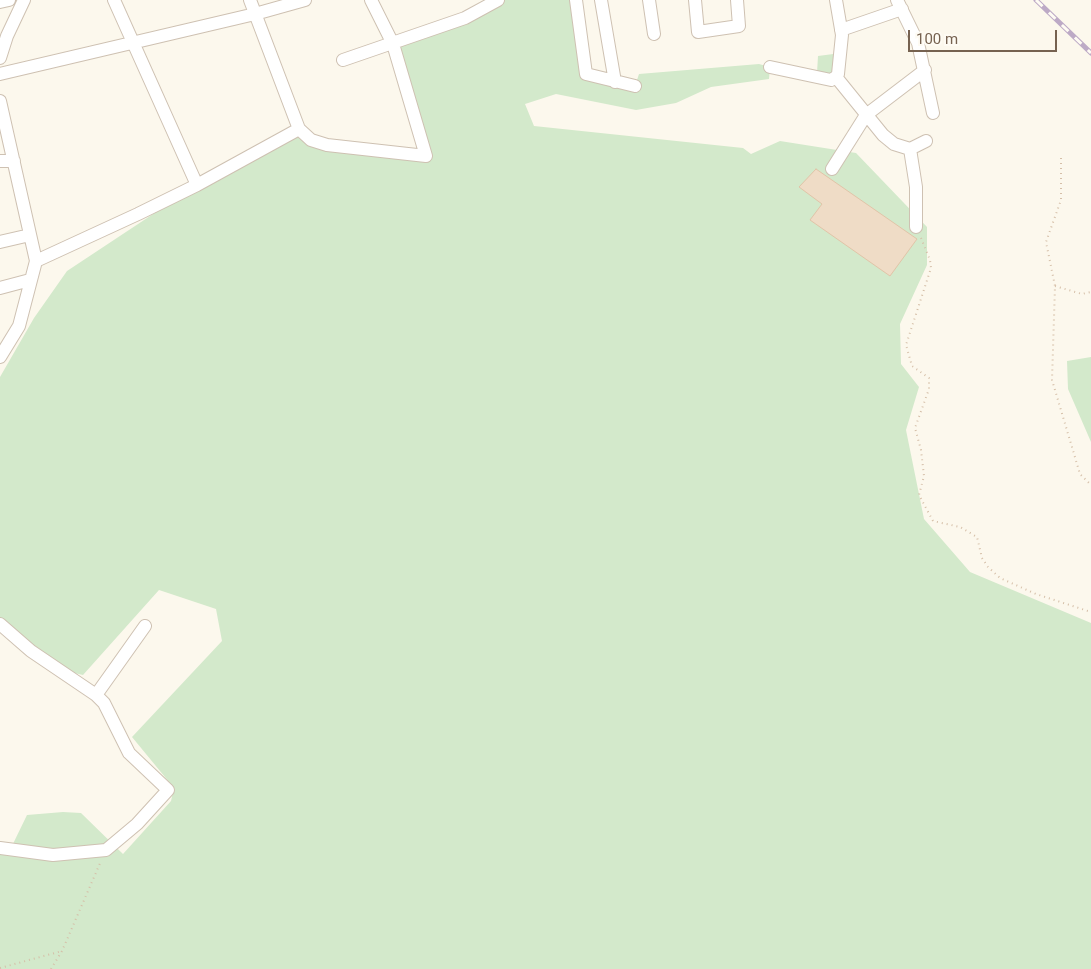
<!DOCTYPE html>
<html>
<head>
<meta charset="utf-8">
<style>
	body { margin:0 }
	#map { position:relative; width:1091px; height:969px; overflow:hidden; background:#fcf8ed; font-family:Roboto,sans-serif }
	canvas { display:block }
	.scale { position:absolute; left:908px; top:30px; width:149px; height:22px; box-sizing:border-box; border:2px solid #766250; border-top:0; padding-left:6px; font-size:15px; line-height:18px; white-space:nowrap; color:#766250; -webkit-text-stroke:4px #fefbf3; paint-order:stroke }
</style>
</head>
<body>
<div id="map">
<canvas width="1091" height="969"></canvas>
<div class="scale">100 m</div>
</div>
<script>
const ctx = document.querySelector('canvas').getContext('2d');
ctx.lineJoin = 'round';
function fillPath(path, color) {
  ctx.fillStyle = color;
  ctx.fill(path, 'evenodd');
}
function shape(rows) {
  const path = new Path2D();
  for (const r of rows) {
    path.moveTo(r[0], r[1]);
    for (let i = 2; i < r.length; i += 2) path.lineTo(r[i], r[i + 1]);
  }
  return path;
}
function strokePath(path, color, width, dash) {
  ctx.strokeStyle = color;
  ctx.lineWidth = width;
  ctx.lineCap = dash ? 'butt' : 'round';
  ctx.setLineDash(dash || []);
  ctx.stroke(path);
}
fillPath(shape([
	[497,0,576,0,586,74,635,86,639,74,759,64,770,67,769,79,711,87,676,103,636,110,556,94,525,104,534,126,743,148,751,154,780,141,856,153,927,227,927,265,900,324,901,364,919,387,906,430,924,519,970,572,1091,623,1091,969,0,969,0,848,10,850,27,815,63,812,81,813,123,854,171,801,174,788,132,737,222,641,216,609,159,590,83,675,57,669,0,624,0,377,34,318,67,271,197,185,299,129,327,145,426,155,393,44],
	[841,53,836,77,817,73,818,56],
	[1091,357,1091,442,1068,389,1067,361]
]), '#d3e9cb');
const building = shape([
	[816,169,917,239,890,276,810,220,822,204,799,187,816,169]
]);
fillPath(building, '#efdcc6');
strokePath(building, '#e1c4a8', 1);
const minor = shape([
	[114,0,197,185],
	[250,0,299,129,311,140,327,145,426,156,393,44,371,0],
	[576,0,586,74,635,86],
	[601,0,615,82],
	[649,0,654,34],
	[695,0,698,32,739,26,737,0],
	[897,0,918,43,933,113],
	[0,2,9,0],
	[841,30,902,9],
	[0,58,7,36,24,0],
	[343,60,465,18,498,0],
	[770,67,831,80,836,77,838,74,842,35,836,0],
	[0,74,255,14,305,0],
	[836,77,883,135,894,144,910,149,926,141],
	[0,101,36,261,19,326,0,357],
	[910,149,916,187,916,227],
	[0,161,14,161],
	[832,169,866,115,925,70],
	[0,242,30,235],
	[36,261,138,214,197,185,299,129],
	[0,288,30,280],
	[0,624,31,651,96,695,104,703,129,753,168,790,137,824,106,850,53,855,0,848],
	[96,695,145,626]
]);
strokePath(minor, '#cec1b2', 14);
strokePath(shape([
	[1061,158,1061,200,1046,242,1055,286,1052,380,1080,474,1091,485],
	[921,238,930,260,931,268,906,345,912,366,929,378,929,389,915,428,921,450,924,476,919,495,933,521,960,527,977,537,982,558,988,567,1000,578,1036,594,1091,612],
	[1055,286,1082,294,1091,292],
	[0,968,62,951],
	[51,969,62,951,101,861]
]), '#d5bfa8', 2, [1, 4]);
strokePath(minor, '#fff', 12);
const rail = shape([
	[1036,0,1091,53]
]);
strokePath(rail, '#bdaac6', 5);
strokePath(rail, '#fefbf3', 3, [9]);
</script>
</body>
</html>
